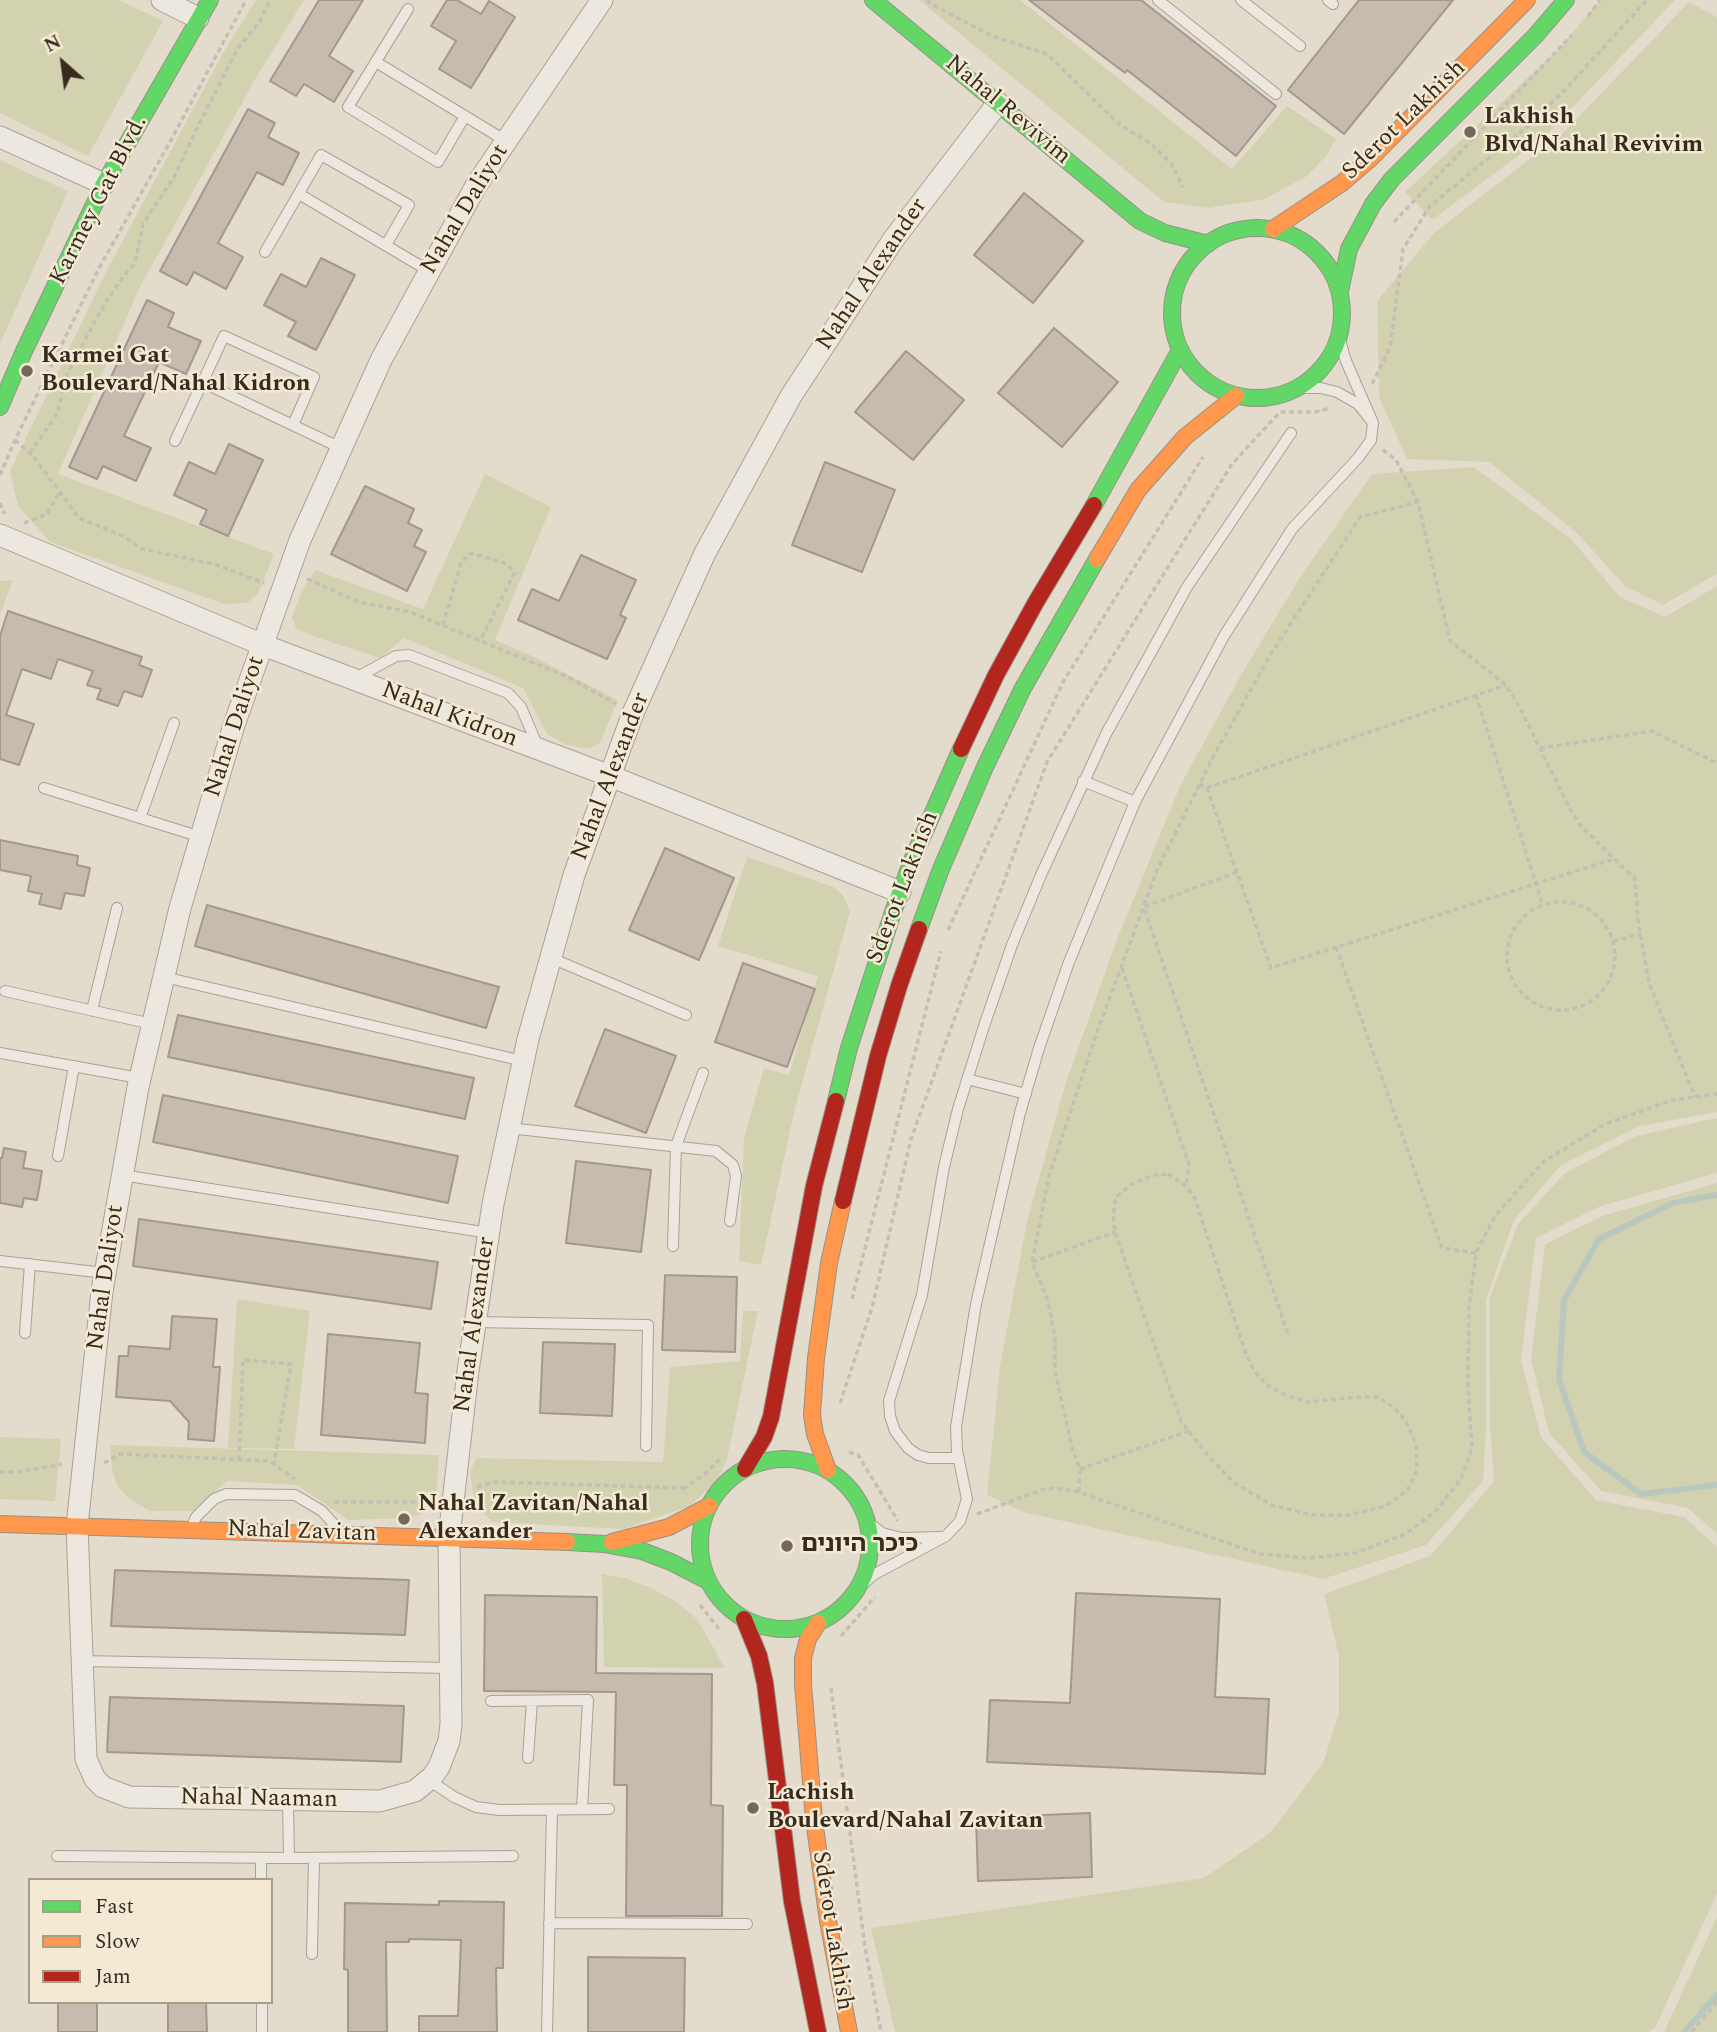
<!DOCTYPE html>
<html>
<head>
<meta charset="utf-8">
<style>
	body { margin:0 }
	#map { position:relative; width:1717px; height:2032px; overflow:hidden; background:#e3dccd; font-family:Spectral,serif }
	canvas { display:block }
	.legend { position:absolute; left:28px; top:1878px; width:245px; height:126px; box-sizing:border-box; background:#f4ead3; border:2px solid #a89d8b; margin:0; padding:9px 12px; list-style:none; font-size:21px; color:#372a1e }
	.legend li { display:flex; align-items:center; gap:14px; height:35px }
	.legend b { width:35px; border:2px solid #a89d8b }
	.north { position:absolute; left:28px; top:28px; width:70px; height:70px; -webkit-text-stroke:5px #f4ead3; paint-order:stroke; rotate:332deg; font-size:19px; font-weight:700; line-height:28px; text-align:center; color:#372a1e }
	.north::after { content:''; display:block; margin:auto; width:24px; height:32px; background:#372a1e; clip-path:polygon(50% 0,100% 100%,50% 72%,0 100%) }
</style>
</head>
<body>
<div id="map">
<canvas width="1717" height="2032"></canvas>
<ul class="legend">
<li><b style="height:9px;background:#63d668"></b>Fast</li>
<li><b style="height:9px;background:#ff974d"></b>Slow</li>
<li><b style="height:9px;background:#b3261e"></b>Jam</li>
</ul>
<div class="north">N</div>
</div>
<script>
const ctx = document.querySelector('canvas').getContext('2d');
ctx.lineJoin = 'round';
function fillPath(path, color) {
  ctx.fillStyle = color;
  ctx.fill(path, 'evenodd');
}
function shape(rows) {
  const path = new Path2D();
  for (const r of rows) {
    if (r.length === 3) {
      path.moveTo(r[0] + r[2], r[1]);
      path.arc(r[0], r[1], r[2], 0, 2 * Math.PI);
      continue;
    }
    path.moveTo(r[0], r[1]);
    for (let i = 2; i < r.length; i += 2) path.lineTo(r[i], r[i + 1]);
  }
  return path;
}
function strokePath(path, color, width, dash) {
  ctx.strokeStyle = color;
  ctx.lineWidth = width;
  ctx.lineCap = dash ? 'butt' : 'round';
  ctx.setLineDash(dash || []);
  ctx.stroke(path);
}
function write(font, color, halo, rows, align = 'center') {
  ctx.font = font + ' Spectral,"Noto Sans Hebrew",serif';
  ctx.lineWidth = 5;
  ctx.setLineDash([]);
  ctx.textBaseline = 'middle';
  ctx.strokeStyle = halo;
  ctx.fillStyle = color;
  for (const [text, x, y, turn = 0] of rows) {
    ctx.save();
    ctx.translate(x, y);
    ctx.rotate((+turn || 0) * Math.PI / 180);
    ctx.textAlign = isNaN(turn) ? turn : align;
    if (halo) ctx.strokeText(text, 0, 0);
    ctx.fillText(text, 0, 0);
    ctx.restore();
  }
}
fillPath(shape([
	[0,0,119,0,163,21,88,156,0,113],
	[256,0,304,0,254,81,139,289,58,474,274,554,258,594,247,603,224,604,50,542,18,506,10,471,107,270,223,53],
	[919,0,1020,0,1232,169,1287,106,1336,139,1327,155,1307,176,1265,199,1208,208,1164,202],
	[1600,0,1675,0,1547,134,1432,220,1405,192,1559,49],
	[1689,2,1717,17,1717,574,1663,605,1625,586,1577,533,1489,462,1407,459,1379,397,1377,301,1434,233,1563,133],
	[0,160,68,191,0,344],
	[1474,467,1571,539,1620,597,1665,617,1717,586,1717,1112,1639,1126,1561,1165,1514,1220,1486,1300,1486,1430,1483,1481,1426,1545,1323,1579,1023,1512,987,1495,1000,1366,1027,1221,1065,1085,1117,939,1180,786,1241,675,1299,579,1372,474],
	[485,474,551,507,495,640,532,656,618,700,600,743,588,749,564,744,547,734,523,688,404,638,380,658,310,635,296,628,292,617,303,589,315,570,423,609],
	[13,580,0,615,0,581],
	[747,857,834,887,843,895,850,912,795,1108,761,1265,739,1261,744,1138,764,1068,789,1075,818,976,718,946],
	[1717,1118,1717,1173,1601,1206,1536,1238,1521,1360,1541,1437,1596,1500,1684,1517,1717,1547,1717,1894,1655,2028,1648,2032,895,2032,871,1928,1204,1878,1271,1832,1323,1763,1339,1713,1339,1656,1324,1594,1430,1556,1494,1481,1490,1429,1489,1299,1518,1224,1565,1173,1636,1136],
	[1717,1183,1717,1534,1688,1508,1601,1491,1549,1433,1531,1359,1545,1244,1605,1215],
	[237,1299,310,1311,294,1449,228,1448],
	[743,1311,758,1311,727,1459,718,1479,690,1506,623,1529,492,1522,474,1502,470,1471,477,1458,663,1462,670,1367,740,1361],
	[0,1437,61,1439,55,1501,0,1499],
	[110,1445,439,1455,436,1499,424,1512,411,1518,348,1520,297,1485,227,1481,195,1511,149,1511,126,1496,117,1485,112,1471],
	[602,1574,625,1578,651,1588,675,1601,697,1619,725,1668,604,1667],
	[1717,1917,1717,2032,1664,2032]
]), '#d3d2b0');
strokePath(shape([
	[1717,1195,1673,1203,1599,1239,1564,1300,1559,1379,1584,1452,1641,1494,1717,1485],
	[1684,2032,1717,1995]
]), '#b8c8be', 6);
const building = shape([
	[319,0,363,0,329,56,353,71,334,102,304,84,296,96,270,81,319,0],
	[447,0,457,0,481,14,489,1,515,17,471,88,439,69,456,41,431,26,447,0],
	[1029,0,1141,0,1276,106,1236,156,1127,70,1125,73,1029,0],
	[1359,0,1453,0,1344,134,1288,90,1359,0],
	[248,109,275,123,268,137,299,153,283,185,257,172,218,243,243,257,226,289,194,272,187,285,160,271,248,109],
	[1024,193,1083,241,1033,303,974,255,1024,193],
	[321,258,355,275,316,350,288,336,296,322,264,305,281,274,306,287,321,258],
	[147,300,174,313,168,327,201,341,186,374,159,362,124,436,151,448,136,481,103,466,97,479,69,467,147,300],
	[1054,328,1118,382,1062,447,998,393,1054,328],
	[906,351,964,400,913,460,855,412,906,351],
	[229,444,263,460,228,536,200,524,207,510,174,495,189,462,215,474,229,444],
	[825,462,895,490,862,572,792,545,825,462],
	[365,486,414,509,408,523,422,530,414,546,426,552,407,591,331,554,365,486],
	[581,555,636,580,620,615,626,618,607,659,518,620,532,589,559,601,581,555],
	[8,611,142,657,139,665,152,670,142,697,124,691,118,706,97,699,101,689,87,685,93,671,58,659,51,679,22,669,6,715,34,724,19,765,0,759,0,636,8,611],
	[0,840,78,856,77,865,90,868,84,896,65,893,61,909,39,904,42,894,28,891,31,876,0,870,0,840],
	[665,848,734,878,699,960,629,930,665,848],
	[207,905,499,987,486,1028,195,946,207,905],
	[743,963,815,989,787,1067,715,1042,743,963],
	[178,1015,474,1078,465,1119,168,1057,178,1015],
	[605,1029,676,1056,646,1133,575,1106,605,1029],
	[163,1095,458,1156,448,1203,153,1142,163,1095],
	[4,1148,26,1152,23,1168,42,1171,37,1200,24,1198,22,1207,0,1203,0,1158,2,1158,4,1148],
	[576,1161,651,1170,641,1252,566,1243,576,1161],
	[139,1219,438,1262,431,1309,133,1266,139,1219],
	[665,1275,737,1277,735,1352,662,1350,665,1275],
	[172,1316,217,1319,213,1367,220,1367,214,1441,188,1439,189,1422,170,1401,116,1397,119,1356,128,1356,129,1346,170,1349,172,1316],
	[328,1334,420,1343,415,1393,428,1394,425,1443,321,1435,328,1334],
	[543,1342,615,1344,612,1416,540,1413,543,1342],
	[115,1570,409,1580,405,1635,111,1626,115,1570],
	[1076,1593,1220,1599,1215,1697,1269,1699,1265,1774,987,1762,990,1700,1070,1703,1076,1593],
	[485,1595,597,1597,596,1673,712,1674,711,1805,723,1806,722,1916,626,1916,627,1785,614,1785,616,1692,484,1691,485,1595],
	[110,1697,404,1706,401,1762,107,1752,110,1697],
	[1090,1813,1092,1877,978,1881,976,1818,1090,1813],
	[439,1901,504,1902,503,1968,496,1968,497,2032,419,2032,419,2016,458,2016,461,1940,409,1939,409,1942,386,1942,387,2032,348,2032,348,1970,344,1969,345,1903,439,1905,439,1901],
	[588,1957,685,1958,684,2032,588,2032,588,1957],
	[58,2002,97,2002,97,2032,58,2032,58,2002],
	[168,2002,206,2002,207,2032,168,2032,168,2002]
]);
fillPath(building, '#c7baae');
strokePath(building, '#a3988d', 2);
const lane = shape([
	[1158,0,1276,94],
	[1241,0,1300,46],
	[1328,0,1333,4],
	[408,9,348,107,438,162,465,116],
	[376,62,506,141],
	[299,194,429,271],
	[265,252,321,155,409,205,386,245],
	[202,382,341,448],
	[1297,388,1321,388,1337,392,1358,404,1373,423,1346,361,1339,337],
	[175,441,224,336,314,377,293,425],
	[354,679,396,656,409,655,508,693,521,707,538,747],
	[1083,781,1135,802],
	[44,788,201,837],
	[140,818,174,723],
	[551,958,686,1015],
	[164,977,523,1061],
	[5,991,152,1024],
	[92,1010,117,908],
	[0,1053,139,1078],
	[967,1079,1026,1094],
	[509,1128,716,1151,733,1165,736,1176,730,1221],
	[58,1156,74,1066],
	[122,1175,489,1233],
	[673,1246,676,1146,703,1073],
	[0,1261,105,1273],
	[475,1322,648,1325,646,1446],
	[25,1333,30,1264],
	[959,1458,929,1458,918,1455,908,1448,895,1431,890,1416,889,1401,922,1295,944,1167,958,1109,984,1026,1012,945,1041,875,1106,734,1187,587,1291,433],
	[868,1522,882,1533,902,1538,940,1537],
	[192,1526,196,1517,214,1499,226,1494,295,1495,322,1511,338,1529],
	[859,1588,873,1575,946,1536,960,1521,967,1499,957,1451,956,1427,976,1304,1020,1113,1039,1048,1069,962,1135,802,1224,636,1292,529,1358,458,1371,440,1373,423],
	[81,1661,450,1668],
	[491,1701,588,1700,582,1809],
	[528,1758,532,1701],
	[429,1780,454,1797,476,1807,499,1810,609,1809],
	[288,1801,289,1858],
	[57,1856,289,1858,513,1856],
	[261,1858,261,1880],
	[549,1923,747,1924],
	[312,1954,314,1858],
	[262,2002,262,2032],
	[547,2032,552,1810]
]);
const street = shape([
	[162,0,198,18],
	[602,0,477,184,381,360,300,540,234,725,180,908,138,1087,102,1291,77,1526,86,1759,95,1779,103,1787,129,1797,380,1801,415,1791,432,1777,439,1767,449,1741,451,1724,449,1537,468,1371,493,1204,528,1039,574,875,633,713,705,553,791,396,893,240,998,103],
	[0,137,104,184],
	[0,535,263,645,610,776,900,892]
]);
const fast = shape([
	[873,0,1140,221,1165,233,1208,244],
	[1257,313,85],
	[1340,291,1349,249,1373,204,1392,179,1536,35,1566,0],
	[0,407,24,351,104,184,210,0],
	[1094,505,1180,350],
	[919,929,941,869,985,767,1023,688,1097,559],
	[836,1101,849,1048,893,912,913,858,961,749],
	[785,1544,85],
	[567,1542,604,1544,642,1551,671,1562,708,1581]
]);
const slow = shape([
	[1273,229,1342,183,1371,158,1527,0],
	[1097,559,1138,490,1185,437,1236,396],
	[828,1470,815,1434,812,1415,816,1358,829,1263,843,1201],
	[0,1524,567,1542],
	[612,1542,669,1527,709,1506],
	[818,1623,808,1639,803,1658,803,1684,814,1820,828,1921,849,2032]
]);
const jam = shape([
	[961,749,996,675,1036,602,1094,505],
	[843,1201,878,1056,899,986,919,929],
	[745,1469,764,1437,771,1417,814,1186,836,1101],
	[744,1619,759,1656,765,1683,792,1901,818,2032]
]);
strokePath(lane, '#a8a196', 12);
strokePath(street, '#a8a196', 23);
strokePath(fast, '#989186', 18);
strokePath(slow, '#989186', 18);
strokePath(jam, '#989186', 18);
strokePath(shape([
	[927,0,933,5,992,36,1047,54,1120,125,1150,143,1171,163,1183,187],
	[1588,16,1600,0],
	[1394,222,1572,35],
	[1372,384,1390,348,1403,249,1430,206,1528,126,1558,97,1647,0],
	[15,440,34,457,79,518,123,536,142,549,214,564,264,583],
	[1383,450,1396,460,1418,502,1450,641,1506,685,1521,710,1572,813,1581,826,1635,879,1638,920,1649,983,1695,1097],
	[30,453,57,414,67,375,97,317,118,283,135,263,143,224,174,177,198,126,238,48,259,23,270,0],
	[0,475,15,440,98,270,170,142,246,0],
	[0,503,5,514],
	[24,523,47,514,59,493],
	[307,579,359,602,410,612,568,677,616,704],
	[443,625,461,563,471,553,508,564,514,574,480,641],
	[1476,695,1543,906],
	[1540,748,1652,731,1717,763],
	[1199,784,1207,788,1506,685],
	[1207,788,1271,968,1614,859],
	[1237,872,1144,907,1289,1337],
	[1561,956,54],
	[948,930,1063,682,1203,457],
	[1613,941,1641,934],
	[1336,947,1442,1248,1476,1253],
	[1122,968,1189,1165,1186,1186],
	[1168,1174,1186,1186,1195,1199,1246,1354,1255,1372,1267,1385,1285,1395,1308,1402,1357,1397,1377,1397,1395,1408,1406,1422,1416,1444,1417,1470,1407,1491,1386,1506,1349,1515,1312,1515,1272,1505,1234,1483,1205,1452,1181,1421,1115,1232,1113,1215,1116,1197,1132,1184,1153,1175,1168,1174],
	[1032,1262,1115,1232],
	[852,1299,941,951],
	[840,1403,872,1308,911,1139,1047,762,1232,464,1280,412,1315,412,1330,408],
	[849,1452,858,1455,898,1521],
	[239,1460,243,1360,291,1364,274,1463],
	[104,1463,120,1454,269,1461,295,1479],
	[1080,1469,1189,1431],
	[0,1472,18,1472,62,1464],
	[477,1487,493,1482,684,1488],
	[683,1489,705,1474,721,1458],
	[1079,1492,1080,1469,1072,1448,1055,1371,1055,1337,1048,1301,1032,1262,1049,1176,1097,1032,1157,870,1213,757,1271,654,1360,517,1418,502],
	[334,1502,414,1502,434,1500],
	[977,1514,1047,1488,1072,1490,1260,1554,1308,1558,1356,1553,1405,1534,1436,1511,1461,1479,1472,1448,1468,1386,1469,1308,1476,1253,1495,1216,1543,1162,1605,1124,1673,1100,1717,1094],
	[700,1605,719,1629],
	[841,1636,875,1597],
	[831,1688,865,1947,881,2032],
	[1692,2032,1717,2002]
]), '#c4beb5', 3.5, [5, 3.5]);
strokePath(lane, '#ece7df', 10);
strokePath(street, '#ece7df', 21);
strokePath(fast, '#63d668', 16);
strokePath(slow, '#ff974d', 16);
strokePath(jam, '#b3261e', 16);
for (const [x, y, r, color] of [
	[1470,132,7,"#73685b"],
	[27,371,7,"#73685b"],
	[404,1519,7,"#73685b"],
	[787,1546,7,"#73685b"],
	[753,1808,7,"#73685b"]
]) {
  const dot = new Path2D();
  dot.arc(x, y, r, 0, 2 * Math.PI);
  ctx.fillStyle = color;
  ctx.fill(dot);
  strokePath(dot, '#f4ead3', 2.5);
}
write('24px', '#372a1e', '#f4ead3', [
	["Nahal Revivim",1007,111,40],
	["Sderot Lakhish",1405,121,-44],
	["Karmey Gat Blvd.",100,201,-63],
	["Nahal Daliyot",466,210,-59],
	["Nahal Alexander",873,275,-56],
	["Nahal Kidron",449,716,21],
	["Nahal Daliyot",236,727,-72],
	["Nahal Alexander",612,777,-69],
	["Sderot Lakhish",904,888,-69],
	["Nahal Daliyot",107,1278,-82],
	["Nahal Alexander",476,1325,-82],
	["Nahal Zavitan",302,1533,2],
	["Nahal Naaman",259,1800,1],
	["Sderot Lakhish",831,1931,81]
]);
write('bold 24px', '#372a1e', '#f4ead3', [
	["Lakhish",1484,118],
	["Blvd/Nahal Revivim",1484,146],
	["Karmei Gat",41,357],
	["Boulevard/Nahal Kidron",41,385],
	["Nahal Zavitan/Nahal",418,1505],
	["Alexander",418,1533],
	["כיכר היונים",801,1546],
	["Lachish",767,1794],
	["Boulevard/Nahal Zavitan",767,1822]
], 'left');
</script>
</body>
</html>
